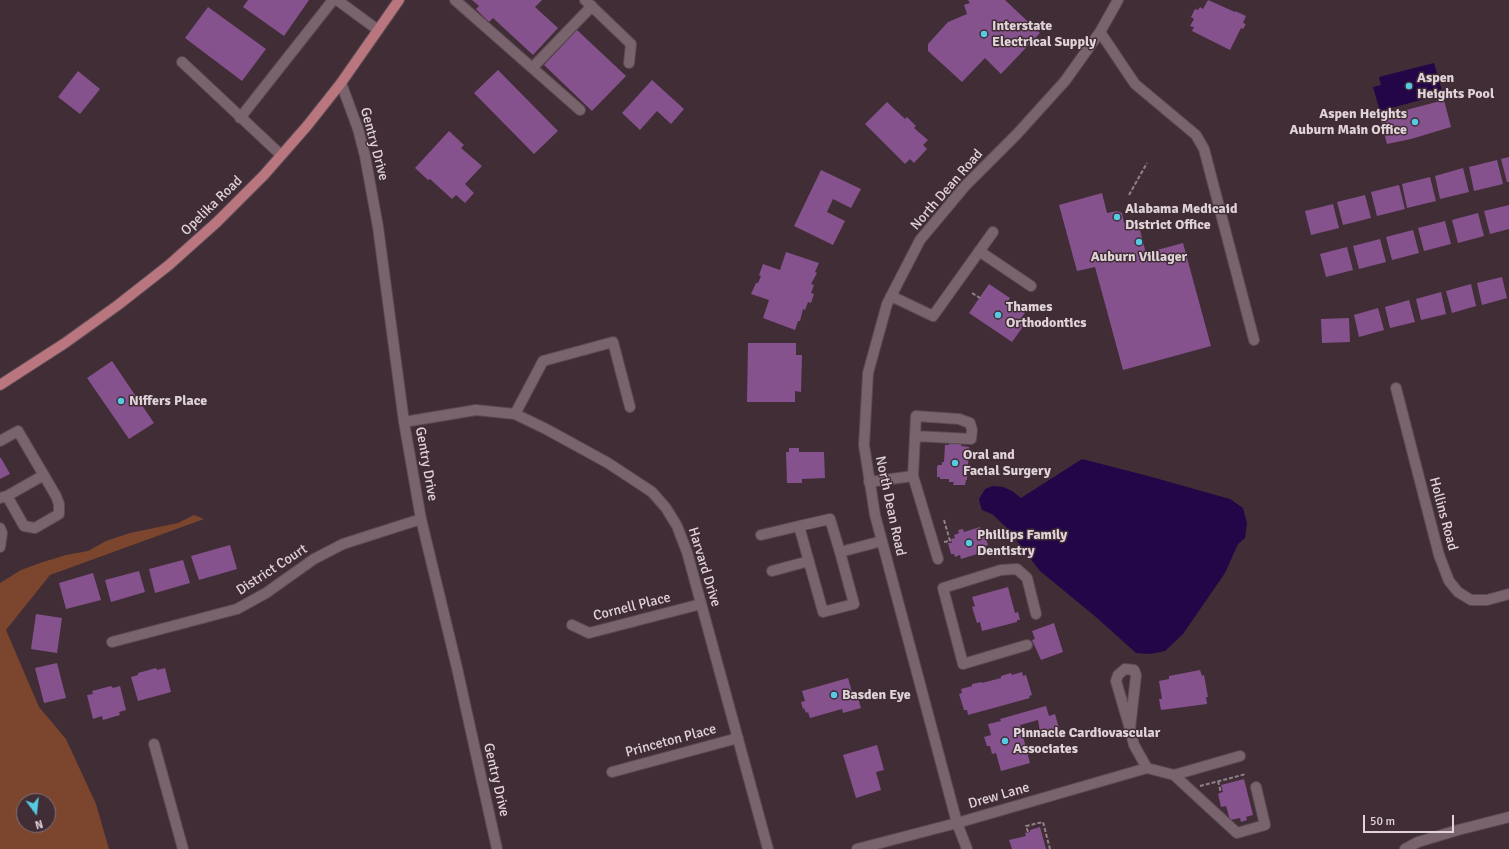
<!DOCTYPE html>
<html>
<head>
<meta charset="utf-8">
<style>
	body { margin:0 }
	#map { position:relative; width:1509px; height:849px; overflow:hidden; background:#402d36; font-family:Signika,sans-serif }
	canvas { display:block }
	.north { position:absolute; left:16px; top:793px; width:40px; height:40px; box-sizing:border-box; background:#402d36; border:1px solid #807077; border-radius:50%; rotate:165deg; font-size:11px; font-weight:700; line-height:16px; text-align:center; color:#e0d4d9 }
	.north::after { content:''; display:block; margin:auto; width:14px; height:18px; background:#57c9e2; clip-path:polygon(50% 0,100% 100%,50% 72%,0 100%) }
	.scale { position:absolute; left:1363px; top:815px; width:91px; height:18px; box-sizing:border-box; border:2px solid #e0d4d9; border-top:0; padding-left:5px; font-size:12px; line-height:14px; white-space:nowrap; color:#e0d4d9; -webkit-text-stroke:3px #402d36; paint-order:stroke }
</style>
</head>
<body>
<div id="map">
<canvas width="1509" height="849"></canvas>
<div class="north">N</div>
<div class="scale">50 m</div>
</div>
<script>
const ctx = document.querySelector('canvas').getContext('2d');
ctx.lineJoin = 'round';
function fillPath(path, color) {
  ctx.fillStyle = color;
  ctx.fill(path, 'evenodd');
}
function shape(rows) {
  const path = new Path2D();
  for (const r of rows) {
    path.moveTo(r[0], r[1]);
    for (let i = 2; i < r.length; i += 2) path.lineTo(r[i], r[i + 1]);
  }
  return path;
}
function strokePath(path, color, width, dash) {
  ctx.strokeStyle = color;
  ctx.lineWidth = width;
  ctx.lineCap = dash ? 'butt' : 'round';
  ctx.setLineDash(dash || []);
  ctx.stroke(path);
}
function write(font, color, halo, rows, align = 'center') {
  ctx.font = font + ' Signika,sans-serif';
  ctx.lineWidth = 3;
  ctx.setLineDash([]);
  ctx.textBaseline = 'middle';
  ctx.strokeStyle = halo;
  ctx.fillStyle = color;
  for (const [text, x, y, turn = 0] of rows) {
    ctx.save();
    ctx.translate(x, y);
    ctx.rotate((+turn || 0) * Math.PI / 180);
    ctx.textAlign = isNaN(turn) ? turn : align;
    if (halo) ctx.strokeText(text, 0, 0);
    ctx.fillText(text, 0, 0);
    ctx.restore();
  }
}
fillPath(shape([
	[194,515,204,519,50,575,6,630,39,707,66,739,96,804,109,849,0,849,0,583,21,570,43,562,66,555,88,551,106,541,130,533,178,523],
	[24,801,48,801,48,825,24,825]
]), '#7b452e');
fillPath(shape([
	[1434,63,1443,94,1380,111,1373,87,1381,85,1379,77],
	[1082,459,1148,476,1230,499,1243,508,1247,523,1245,538,1238,544,1225,573,1183,634,1165,651,1150,654,1136,653,1096,617,1040,571,1007,528,992,514,982,510,980,504,979,499,985,489,993,486,1003,487,1012,491,1021,498]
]), '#220648');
fillPath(shape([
	[248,0,309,0,284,36,243,7],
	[472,0,542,0,535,7,558,28,533,55,493,18,489,22,476,9,479,6],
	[968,0,1005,0,1040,33,1001,74,985,58,962,82,928,51,928,44,948,22,967,14,964,5,970,3],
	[1208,0,1235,12,1235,11,1246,16,1243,23,1246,24,1243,29,1241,28,1230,50,1192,31,1194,27,1190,26,1194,19,1191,17,1195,9,1198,10,1200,7,1203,9],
	[208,7,266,49,242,81,185,38],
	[577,30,626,76,592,111,544,65],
	[498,70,558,131,534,154,474,93],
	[78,71,100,89,80,114,58,97],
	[652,80,684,109,671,124,657,111,640,130,622,113],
	[1444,100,1451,127,1411,139,1387,144,1380,117],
	[887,102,905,119,907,117,916,126,914,128,928,140,923,145,927,149,914,163,910,159,905,164,865,124],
	[449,131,464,145,461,148,482,166,465,184,474,193,465,203,456,195,452,199,430,179,428,180,415,168],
	[1509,157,1509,182,1507,182,1501,159],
	[1497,160,1503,184,1474,191,1469,167],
	[1463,168,1469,192,1440,199,1435,176],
	[821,170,861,189,851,208,833,199,827,212,845,221,833,245,794,226],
	[1430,177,1436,201,1407,208,1402,184],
	[1399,185,1405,209,1377,216,1371,192],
	[1102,193,1107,213,1117,211,1122,213,1124,223,1137,219,1146,253,1183,243,1211,346,1123,370,1095,267,1077,271,1059,205],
	[1365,195,1371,218,1343,225,1337,202],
	[1333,204,1339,228,1311,235,1305,211],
	[1509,205,1509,229,1490,234,1484,211],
	[1478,213,1484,236,1458,243,1452,220],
	[1445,221,1451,244,1424,251,1418,228],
	[1413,230,1419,253,1392,260,1386,237],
	[1380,239,1386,262,1359,269,1353,246],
	[1347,247,1353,270,1326,277,1320,254],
	[786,252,819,263,815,272,817,273,811,284,814,285,811,293,814,294,811,303,808,302,805,310,803,309,800,321,798,321,795,330,763,318,769,300,751,294,756,283,758,283,761,276,759,275,763,264,780,270],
	[1502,277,1507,298,1482,305,1477,283],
	[989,284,1010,298,1008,301,1025,313,1021,318,1027,321,1012,342,969,313],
	[1471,284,1476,306,1452,313,1446,291],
	[1441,292,1446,314,1421,320,1416,299],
	[1409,300,1415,322,1390,328,1385,307],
	[1378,308,1384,330,1359,337,1354,315],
	[1349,318,1350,342,1322,343,1321,319],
	[748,343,796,343,796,355,802,355,801,392,795,391,795,402,747,402],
	[112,361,154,423,129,439,87,378],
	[949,442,962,443,961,446,969,447,967,480,966,480,965,485,953,485,954,482,949,482,949,479,940,479,940,477,937,477,937,467,938,465,942,465,942,462,944,462,945,445,949,445],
	[789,448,799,448,799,452,824,452,825,478,802,479,802,483,787,483,786,452,789,452],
	[0,458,1,458,10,474,0,479],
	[980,527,982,533,984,532,988,545,986,546,987,551,961,559,960,555,955,557,954,554,951,554,948,543,952,543,951,539,955,538,954,535,959,533,958,530,963,529,964,532],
	[230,545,237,569,199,580,191,556],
	[183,560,190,583,155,593,149,569],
	[139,571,145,592,111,602,105,580],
	[93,573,101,600,66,609,59,583],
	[1008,587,1015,613,1018,612,1020,620,1017,620,1017,622,982,631,980,622,977,623,972,607,975,606,972,597],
	[36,614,62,618,57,653,31,649],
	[1054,623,1063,652,1041,660,1032,640,1035,639,1032,631],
	[57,663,66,698,44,703,35,668],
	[156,668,157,670,165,668,171,692,138,701,131,677,138,675,138,673],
	[1200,670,1202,676,1204,675,1208,697,1206,697,1207,704,1161,710,1159,699,1162,699,1159,681,1169,679,1169,676],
	[1022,672,1023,676,1026,675,1032,695,1029,696,1030,698,968,715,967,710,964,710,959,694,962,693,961,689,972,686,972,684,982,682,982,683,1001,678,1001,676,1011,673,1012,675],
	[848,678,852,692,856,691,861,708,843,713,842,709,810,718,808,712,806,713,804,708,803,709,801,702,805,701,802,691],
	[111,686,113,688,120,686,126,710,119,712,120,715,103,720,102,716,93,719,87,695,93,694,92,691],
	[1046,706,1049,716,1055,714,1060,732,1046,736,1044,730,1040,731,1038,720,1020,725,1030,763,1001,771,996,753,992,754,990,746,987,746,984,737,991,735,988,724,1001,721,1000,719],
	[877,745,884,770,876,772,881,790,856,798,843,755],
	[1244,779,1253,815,1246,817,1247,820,1241,822,1240,818,1230,820,1226,806,1221,807,1218,794,1223,792,1221,785],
	[1040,827,1046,849,1012,849,1009,840,1026,836,1025,833,1030,832,1030,830]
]), '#86528e');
const minor = shape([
	[337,0,378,30],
	[455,0,580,110],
	[585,0,631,44,629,63],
	[1100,32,1135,84,1196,135,1204,149,1254,340],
	[182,62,281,155],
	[533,67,592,6],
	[341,83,358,129,365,156,378,227,404,422,421,519,457,668,497,849],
	[240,118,333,0],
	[979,251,1031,286],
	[891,296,933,316,993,232],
	[1396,388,1439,555,1449,581,1458,592,1471,600,1487,600,1509,594],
	[515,414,543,361,613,342,630,407],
	[404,422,476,410,515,414,546,429,608,463,652,492,666,508,677,526,687,552,768,849],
	[915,436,971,439,972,430,970,423,959,419,916,416,913,476,938,559],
	[0,441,18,431,56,496,59,504,59,514,35,528,24,526,7,496,0,498],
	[869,482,913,476],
	[7,496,44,475],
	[799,526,830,519,840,552],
	[0,528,2,533,0,547],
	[761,535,799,526,823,612,854,604,840,552,882,541],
	[772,571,809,561],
	[572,625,589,633,701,604],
	[112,642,237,609,266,593,314,559,343,544,421,519],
	[1027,645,963,664,943,588,1001,570,1017,569,1027,578,1036,614],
	[1130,729,1136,675,1134,670,1125,669,1118,675,1116,681,1130,729,1134,745,1147,768,1174,775],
	[154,744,183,849],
	[1240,756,1174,775,1237,833,1265,825,1256,787],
	[612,772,738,738],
	[857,849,957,823,1147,768],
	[967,849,957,823,875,515,864,445,868,373,887,304,920,240,966,185,1017,134,1065,81,1100,32,1118,0],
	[1405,849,1418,842,1458,830,1509,817]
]);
const major = shape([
	[0,385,65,343,118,305,169,265,217,222,264,175,307,126,341,83,399,0]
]);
strokePath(minor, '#5a4a52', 12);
strokePath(major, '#5a4a52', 12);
strokePath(shape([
	[1129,195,1147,163],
	[972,293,980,298],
	[944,542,950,541,944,520],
	[1218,781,1221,793],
	[1200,786,1246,774],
	[1028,832,1026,826,1043,822,1050,849]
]), '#918188', 2, [4, 2]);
strokePath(minor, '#79636d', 10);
strokePath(major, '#ba767e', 10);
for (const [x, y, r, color] of [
	[984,34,4,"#57c9e2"],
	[1409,86,4,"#57c9e2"],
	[1415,122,4,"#57c9e2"],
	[1117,217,4,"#57c9e2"],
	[1139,242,4,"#57c9e2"],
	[998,315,4,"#57c9e2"],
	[121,401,4,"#57c9e2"],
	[955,463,4,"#57c9e2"],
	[969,543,4,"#57c9e2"],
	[834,695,4,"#57c9e2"],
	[1005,741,4,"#57c9e2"]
]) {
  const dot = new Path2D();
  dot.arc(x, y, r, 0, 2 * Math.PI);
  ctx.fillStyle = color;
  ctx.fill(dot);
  strokePath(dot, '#402d36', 1.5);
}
write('bold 14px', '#e0d4d9', '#402d36', [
	["Interstate",992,26],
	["Electrical Supply",992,42],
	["Aspen",1417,78],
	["Heights Pool",1417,94],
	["Aspen Heights",1407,114,"right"],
	["Auburn Main Office",1407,130,"right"],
	["Alabama Medicaid",1125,209],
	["District Office",1125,225],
	["Auburn Villager",1139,257,"center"],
	["Thames",1006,307],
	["Orthodontics",1006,323],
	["Niffers Place",129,401],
	["Oral and",963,455],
	["Facial Surgery",963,471],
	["Phillips Family",977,535],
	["Dentistry",977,551],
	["Basden Eye",842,695],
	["Pinnacle Cardiovascular",1013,733],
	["Associates",1013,749]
], 'left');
write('14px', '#e0d4d9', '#402d36', [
	["Gentry Drive",374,144,75],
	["North Dean Road",947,190,-49],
	["Opelika Road",212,206,-44],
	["Gentry Drive",426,464,80],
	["North Dean Road",890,506,78],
	["Hollins Road",1443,514,75],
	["Harvard Drive",704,567,73],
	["District Court",272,570,-33],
	["Cornell Place",632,607,-14],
	["Princeton Place",671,741,-15],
	["Gentry Drive",496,780,77],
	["Drew Lane",999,796,-16]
]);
</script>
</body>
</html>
